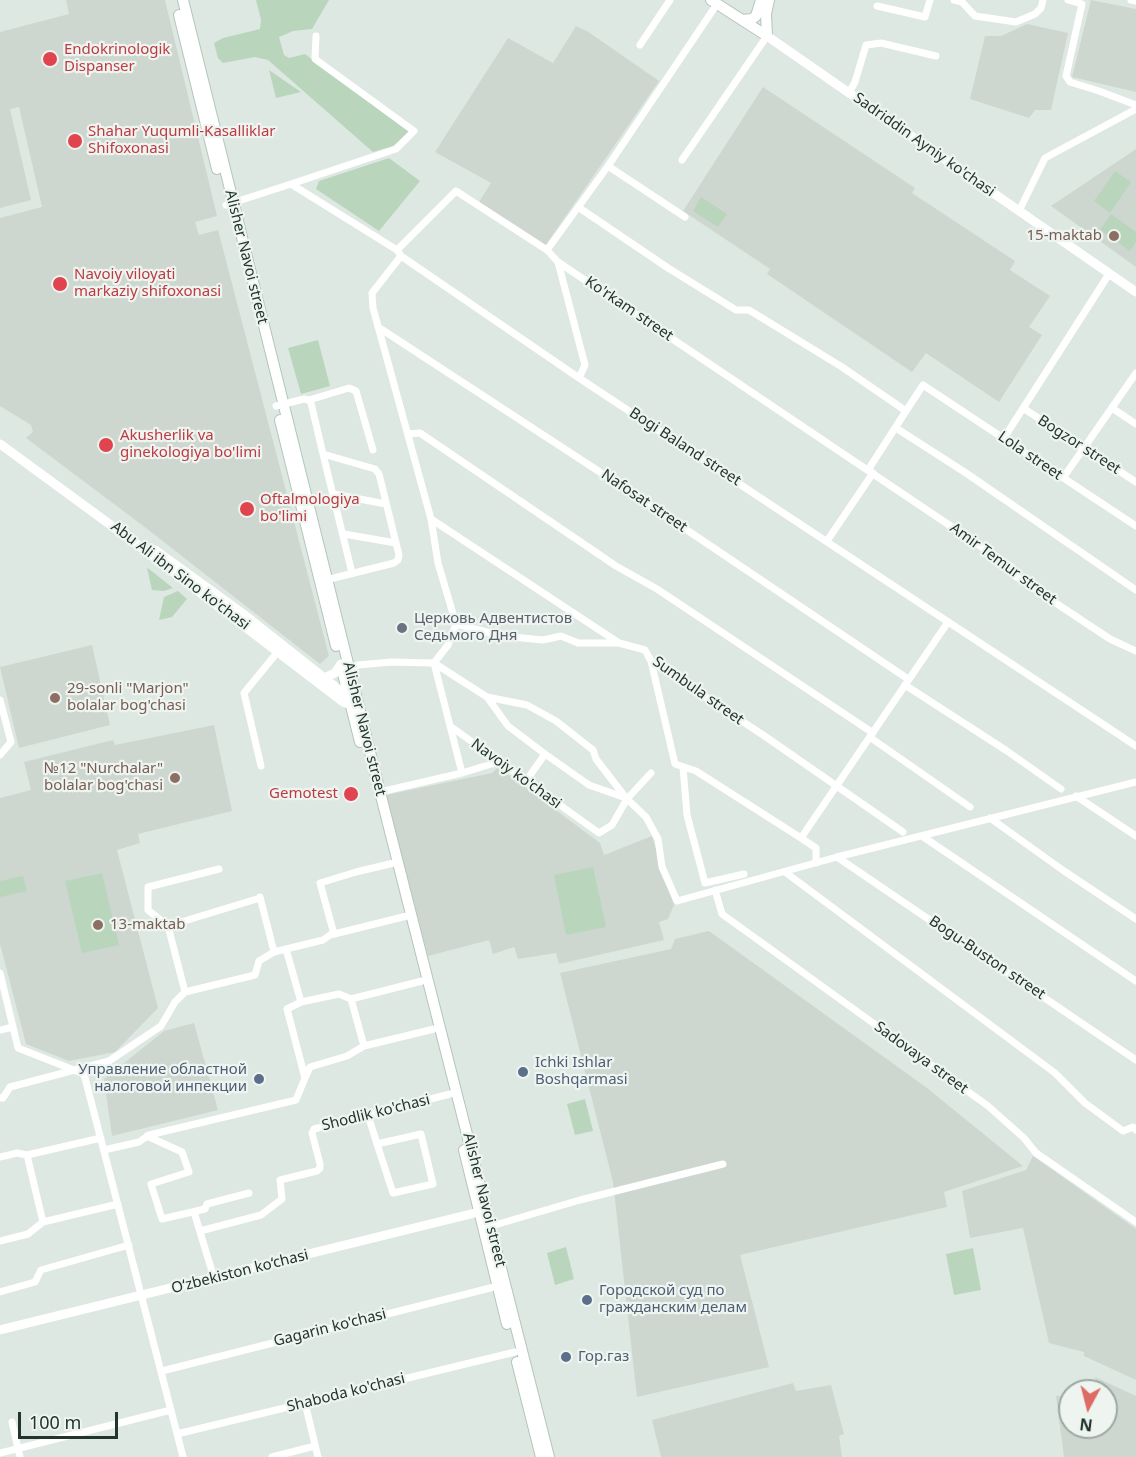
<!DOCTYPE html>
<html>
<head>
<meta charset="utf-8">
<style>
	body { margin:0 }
	#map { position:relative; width:1136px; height:1457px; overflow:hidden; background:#dee8e2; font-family:"Noto Sans",sans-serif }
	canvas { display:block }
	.north { position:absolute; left:1058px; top:1379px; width:60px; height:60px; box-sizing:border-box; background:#eef5f0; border:2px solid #9ca8a2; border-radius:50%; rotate:187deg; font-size:16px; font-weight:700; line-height:24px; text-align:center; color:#22352c }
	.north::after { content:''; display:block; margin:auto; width:21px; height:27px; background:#df6b65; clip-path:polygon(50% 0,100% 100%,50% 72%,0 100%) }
	.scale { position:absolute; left:18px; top:1412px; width:100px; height:27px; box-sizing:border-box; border:3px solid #22352c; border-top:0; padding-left:8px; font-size:18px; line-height:21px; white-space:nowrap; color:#22352c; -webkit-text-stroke:4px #eef5f0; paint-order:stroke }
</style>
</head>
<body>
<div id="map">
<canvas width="1136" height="1457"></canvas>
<div class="north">N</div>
<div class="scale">100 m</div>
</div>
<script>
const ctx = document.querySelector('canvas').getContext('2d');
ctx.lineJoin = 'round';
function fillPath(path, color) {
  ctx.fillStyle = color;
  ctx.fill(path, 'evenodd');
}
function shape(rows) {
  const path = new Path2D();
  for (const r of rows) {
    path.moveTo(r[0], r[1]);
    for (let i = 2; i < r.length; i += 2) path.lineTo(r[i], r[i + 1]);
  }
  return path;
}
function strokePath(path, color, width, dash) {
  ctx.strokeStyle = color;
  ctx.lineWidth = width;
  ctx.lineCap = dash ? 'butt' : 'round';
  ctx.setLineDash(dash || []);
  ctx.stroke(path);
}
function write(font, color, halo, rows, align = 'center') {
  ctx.font = font + ' "Noto Sans",sans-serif';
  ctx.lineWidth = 4.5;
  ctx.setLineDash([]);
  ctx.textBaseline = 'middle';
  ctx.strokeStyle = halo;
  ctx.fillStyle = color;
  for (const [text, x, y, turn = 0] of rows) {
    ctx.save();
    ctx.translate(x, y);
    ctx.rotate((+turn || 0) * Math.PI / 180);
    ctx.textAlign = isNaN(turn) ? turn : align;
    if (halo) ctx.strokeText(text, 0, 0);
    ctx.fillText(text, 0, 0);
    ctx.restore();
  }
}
fillPath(shape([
	[66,0,165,0,217,216,195,222,199,235,218,230,329,656,320,664,146,528,26,438,33,432,31,425,0,406,0,218,42,207,19,107,10,109,31,200,0,208,0,32,69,14],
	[1091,0,1136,9,1136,92,1072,77],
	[1027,24,1068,33,1051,110,1035,110,1029,118,970,99,985,36,1001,36],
	[576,26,587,31,659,81,545,246,479,202,491,183,435,152,508,38,553,63],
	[763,87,915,188,912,193,921,199,1015,261,1010,270,1050,296,1029,327,1042,335,999,402,926,353,912,372,767,274,770,269,683,211],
	[1136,149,1136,267,1051,206],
	[92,645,110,725,19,748,0,667],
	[214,725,232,811,138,834,140,843,117,850,158,1008,115,1052,69,1061,26,1044,0,944,0,798,31,790,24,762,113,740,115,745],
	[498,767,600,843,604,855,652,836,674,905,668,919,659,922,664,940,559,964,556,953,518,959,514,947,493,954,489,940,428,956,386,795,492,773],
	[709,931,927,1088,1023,1166,944,1192,947,1207,740,1255,769,1367,637,1397,613,1182,560,973,671,949,675,939],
	[194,1023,218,1110,112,1136,104,1079,164,1031],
	[1033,1156,1136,1229,1136,1380,1084,1356,1084,1352,1049,1343,1023,1228,970,1238,962,1191,1026,1170],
	[1095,1377,1136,1396,1136,1457,1064,1457,1056,1396,1070,1395,1070,1427,1106,1427,1106,1391,1097,1391],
	[793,1383,796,1391,831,1385,844,1434,839,1436,842,1457,661,1457,652,1420]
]), '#cdd7d0');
fillPath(shape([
	[256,0,329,0,312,29,293,31,279,37,284,55,289,58,305,54,409,132,393,146,373,152,268,60,255,57,223,63,218,58,214,43,223,38,260,29,261,20],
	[269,70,301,92,276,98],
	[389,158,420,181,379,231,316,189,319,181],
	[1115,171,1131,182,1110,213,1094,201],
	[701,197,727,214,718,227,693,211],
	[1111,214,1136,232,1136,242,1130,251,1100,230],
	[318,340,330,386,301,394,288,348],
	[147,568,149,569,173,588,164,591,152,590],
	[178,591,187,599,172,617,159,620,164,597],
	[593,867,606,927,566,935,554,875],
	[102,873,119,945,82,953,65,881],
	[23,876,27,891,0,897,0,881],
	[585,1099,593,1131,575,1135,567,1104],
	[566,1247,574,1279,555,1285,547,1253],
	[973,1248,981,1290,954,1295,946,1254]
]), '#b9d6bc');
const secondary = shape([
	[183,0,380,792,549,1457],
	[711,0,767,36],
	[179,15,217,169],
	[742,20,752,19,756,16,761,0],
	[767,36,766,14,769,0],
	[280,420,336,646],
	[342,670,360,742],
	[464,1150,507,1324],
	[517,1362,541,1457]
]);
strokePath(secondary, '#b3c6bb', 12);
strokePath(shape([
	[954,0,962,2,975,16,1016,22,1035,14,1041,8,1043,0],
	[1068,0,1082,4,1066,76,1070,82,1099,91,1136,105],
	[1131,0,1136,1],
	[877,6,925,17,930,0],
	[640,45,670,0],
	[849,93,855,82,866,45,881,43,936,56],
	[682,160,767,36],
	[608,166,685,217],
	[291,184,396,149,414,131,315,59,316,36],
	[226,205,291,184,397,250,401,256,579,378,1136,746],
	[578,207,668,268,736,310,749,310,842,367,906,411,868,470],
	[1019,211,1045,158,1136,109],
	[397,250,456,191,547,250,558,262,1013,568,1015,576,1110,639,1136,651],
	[547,250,608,166,717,4],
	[558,262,585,365,579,378],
	[378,327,638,497,908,679],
	[309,400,349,388,356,391,373,450],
	[276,406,304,399,309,400,311,403,323,454,375,469,379,474,399,555,398,560,394,563,326,580],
	[1023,408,1136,482],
	[1112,408,1136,424],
	[906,411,923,385,1136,526],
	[896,428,966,473,1136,590],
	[408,434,420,433,616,566,657,589,873,733],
	[1004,438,1109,274],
	[323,454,352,573],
	[1063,478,1136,373],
	[333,494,386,504],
	[431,519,619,643,645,650,651,661,766,737,903,832],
	[344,534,396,543],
	[827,541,873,473],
	[456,624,502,636,543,640,561,636,578,643,617,643],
	[651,661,675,764,696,771,801,838],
	[434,663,487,697,527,705,556,721,593,750,596,759,626,798,646,817,658,839,662,867,677,901,837,857,1136,782],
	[434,663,462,773],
	[347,669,358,665,391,662,434,663,448,645,456,624,438,563,431,519,373,308,372,293,401,256],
	[905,685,1007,751,1061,789],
	[487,697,508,726,545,754,589,785,626,798],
	[0,700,11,742,0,755],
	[450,726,599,833,612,825,627,799,651,773],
	[871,738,970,807],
	[261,766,244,693,280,649],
	[683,767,687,815,705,883,744,874],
	[526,781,545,754],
	[380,792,462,773,498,762],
	[1076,796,1136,836],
	[990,818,1064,871,1136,919],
	[922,836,1136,981],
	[837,857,1136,1060],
	[816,863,816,848,801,838,948,622],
	[785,872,1055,1073,1085,1103,1123,1131,1133,1127,1136,1130],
	[715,890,722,914,988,1106,1024,1138,1036,1153,1136,1222],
	[260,897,274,952],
	[168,926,148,910,148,887,219,869],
	[168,926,260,898],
	[168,926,185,992],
	[334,934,320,883,356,872,398,862],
	[286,949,301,1002],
	[0,973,18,1048,84,1074,183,1457],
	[185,992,255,975,259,961,274,952,323,940,330,935,411,915],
	[351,999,364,1046],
	[0,1030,13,1027],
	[305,1078,310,1067,347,1056,364,1046,434,1029],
	[0,1098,3,1098,10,1087,109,1061,161,1026,175,1002,185,992],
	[368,1115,377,1144,393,1193,433,1184,421,1134,377,1144],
	[147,1136,182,1152,189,1172,151,1184,162,1219,205,1209,207,1204,249,1193],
	[104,1150,139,1142,149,1135,296,1100,305,1078,287,1009,301,1002,339,994,351,999,422,981],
	[27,1155,43,1222],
	[0,1157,17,1153,27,1155,101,1138],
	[194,1212,214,1278],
	[488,1227,580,1200,723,1164],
	[200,1231,261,1215,282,1199,280,1180,317,1171,320,1168,320,1164,312,1133,314,1129,450,1094],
	[0,1241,28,1234,43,1222,118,1204],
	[0,1292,35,1282,41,1270,129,1245],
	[162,1371,498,1286],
	[305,1403,318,1457],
	[12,1422,20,1457],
	[177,1434,515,1352],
	[0,1453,171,1410],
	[272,1457,315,1446]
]), '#fff', 7);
strokePath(shape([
	[767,36,1136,292],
	[0,444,142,548,343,702,354,706],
	[155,550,246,616,342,692,352,698],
	[324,678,335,673,341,664],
	[0,1330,479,1212]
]), '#fff', 9);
strokePath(secondary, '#fff', 10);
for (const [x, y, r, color] of [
	[50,59,8,"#e0444e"],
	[75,141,8,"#e0444e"],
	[1114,236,6,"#8d6e63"],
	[60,284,8,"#e0444e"],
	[106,445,8,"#e0444e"],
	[247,509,8,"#e0444e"],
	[402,628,6,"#6b7280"],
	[55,698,6,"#8d6e63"],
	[175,778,6,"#8d6e63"],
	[351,794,8,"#e0444e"],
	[98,925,6,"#8d6e63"],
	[523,1072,6,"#5c6f8a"],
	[259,1079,6,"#5c6f8a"],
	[587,1300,6,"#5c6f8a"],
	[566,1357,6,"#5c6f8a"]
]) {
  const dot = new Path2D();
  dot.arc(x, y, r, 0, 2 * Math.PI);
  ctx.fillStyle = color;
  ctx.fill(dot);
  strokePath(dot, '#eef5f0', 2);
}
write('15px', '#be3a42', '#eef5f0', [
	["Endokrinologik",64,50],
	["Dispanser",64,67],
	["Shahar Yuqumli-Kasalliklar",88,132],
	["Shifoxonasi",88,149],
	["Navoiy viloyati",74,275],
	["markaziy shifoxonasi",74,292],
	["Akusherlik va",120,436],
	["ginekologiya bo'limi",120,453],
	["Oftalmologiya",260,500],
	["bo'limi",260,517],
	["Gemotest",338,794,"right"]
], 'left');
write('15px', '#22352c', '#eef5f0', [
	["Sadriddin Ayniy ko'chasi",924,145,35],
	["Alisher Navoi street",246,257,76],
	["Ko'rkam street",629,309,34],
	["Bogzor street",1079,445,33],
	["Bogi Baland street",685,447,33],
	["Lola street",1030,456,34],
	["Nafosat street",644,501,34],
	["Amir Temur street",1003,564,36],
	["Abu Ali ibn Sino ko'chasi",180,576,37],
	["Sumbula street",698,691,35],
	["Alisher Navoi street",364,729,76],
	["Navoiy ko'chasi",516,774,36],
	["Bogu-Buston street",987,958,34],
	["Sadovaya street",921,1058,36],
	["Shodlik ko'chasi",376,1113,-14],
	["Alisher Navoi street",484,1200,76],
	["O‘zbekiston ko‘chasi",240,1272,-14],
	["Gagarin ko'chasi",330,1328,-14],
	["Shaboda ko'chasi",346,1393,-14]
]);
write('15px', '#785e54', '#eef5f0', [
	["15-maktab",1102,236],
	["29-sonli \"Marjon\"",67,689,"left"],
	["bolalar bog'chasi",67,706,"left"],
	["№12 \"Nurchalar\"",163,769],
	["bolalar bog'chasi",163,786],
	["13-maktab",110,925,"left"]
], 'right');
write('15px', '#5b616d', '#eef5f0', [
	["Церковь Адвентистов",414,619],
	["Седьмого Дня",414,636]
], 'left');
write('15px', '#4e5e75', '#eef5f0', [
	["Ichki Ishlar",535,1063],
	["Boshqarmasi",535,1080],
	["Управление областной",247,1070,"right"],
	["налоговой инпекции",247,1087,"right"],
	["Городской суд по",599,1291],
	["гражданским делам",599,1308],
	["Гор.газ",578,1357]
], 'left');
</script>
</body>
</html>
